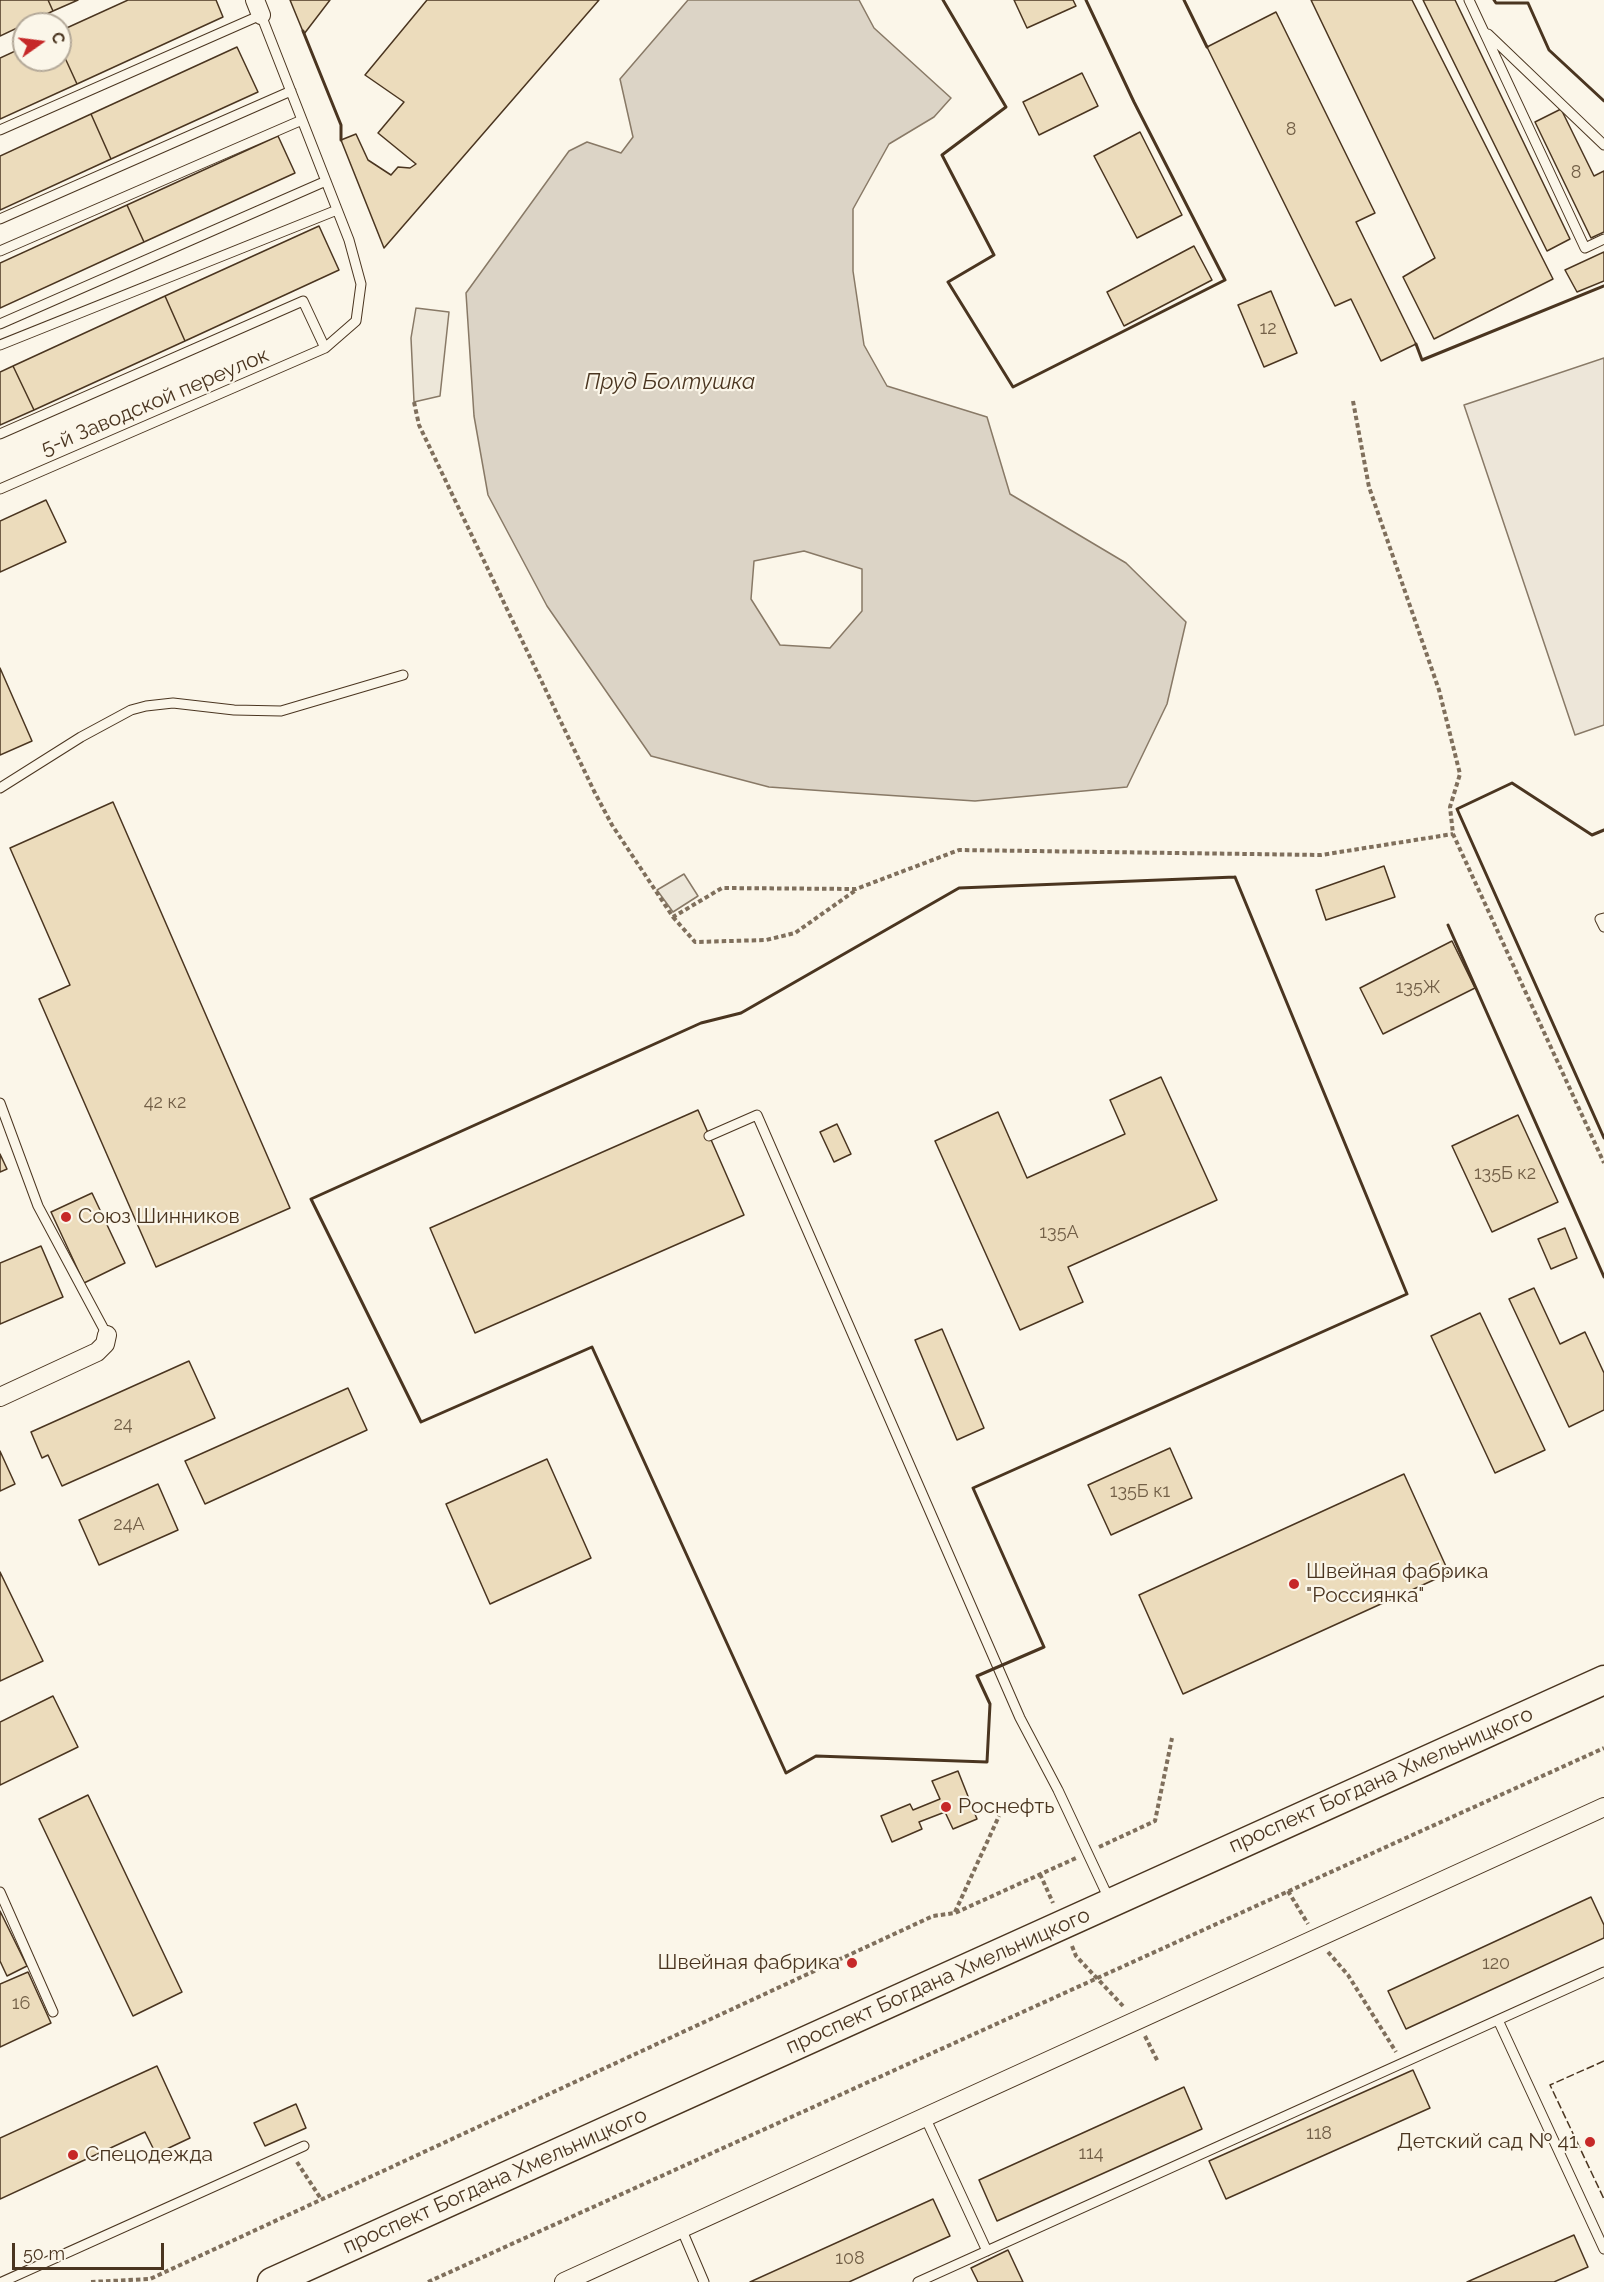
<!DOCTYPE html>
<html>
<head>
<meta charset="utf-8">
<style>
	body { margin:0 }
	#map { position:relative; width:1604px; height:2282px; overflow:hidden; background:#fbf6e9; font-family:Raleway,sans-serif }
	canvas { display:block }
	.north { position:absolute; left:12px; top:12px; width:60px; height:60px; box-sizing:border-box; background:#fbf6e9; border:2px solid #b4a999; border-radius:50%; rotate:76deg; font-size:16px; font-weight:700; line-height:24px; text-align:center; color:#4a3520 }
	.north::after { content:''; display:block; margin:auto; width:21px; height:27px; background:#c62828; clip-path:polygon(50% 0,100% 100%,50% 72%,0 100%) }
	.scale { position:absolute; left:12px; top:2243px; width:152px; height:27px; box-sizing:border-box; border:3px solid #4a3520; border-top:0; padding-left:8px; font-size:18px; line-height:21px; white-space:nowrap; color:#4a3520; -webkit-text-stroke:4px #fbf6e9; paint-order:stroke }
</style>
</head>
<body>
<div id="map">
<canvas width="1604" height="2282"></canvas>
<div class="north">С</div>
<div class="scale">50 m</div>
</div>
<script>
const ctx = document.querySelector('canvas').getContext('2d');
ctx.lineJoin = 'round';
function fillPath(path, color) {
  ctx.fillStyle = color;
  ctx.fill(path, 'evenodd');
}
function shape(rows) {
  const path = new Path2D();
  for (const r of rows) {
    path.moveTo(r[0], r[1]);
    for (let i = 2; i < r.length; i += 2) path.lineTo(r[i], r[i + 1]);
  }
  return path;
}
function strokePath(path, color, width, dash) {
  ctx.strokeStyle = color;
  ctx.lineWidth = width;
  ctx.lineCap = dash ? 'butt' : 'round';
  ctx.setLineDash(dash || []);
  ctx.stroke(path);
}
function write(font, color, halo, rows, align = 'center') {
  ctx.font = font + ' Raleway,sans-serif';
  ctx.lineWidth = 4.5;
  ctx.setLineDash([]);
  ctx.textBaseline = 'middle';
  ctx.strokeStyle = halo;
  ctx.fillStyle = color;
  for (const [text, x, y, turn = 0] of rows) {
    ctx.save();
    ctx.translate(x, y);
    ctx.rotate((+turn || 0) * Math.PI / 180);
    ctx.textAlign = isNaN(turn) ? turn : align;
    if (halo) ctx.strokeText(text, 0, 0);
    ctx.fillText(text, 0, 0);
    ctx.restore();
  }
}
const green = shape([
	[1604,358,1604,725,1575,735,1464,405,1604,358]
]);
fillPath(green, '#ede6d9');
strokePath(green, '#887966', 1.5);
const parking = shape([
	[416,308,449,312,440,396,414,402,411,338,416,308],
	[684,874,698,896,673,912,657,890,684,874]
]);
fillPath(parking, '#ede7d9');
strokePath(parking, '#887966', 1.5);
const water = shape([
	[688,0,859,0,874,28,951,98,934,117,889,144,853,209,853,271,864,345,887,386,987,417,1010,494,1126,563,1186,622,1167,704,1127,787,975,801,854,793,769,787,651,756,547,606,488,495,474,416,466,293,569,151,587,142,621,153,633,137,620,79,688,0],
	[804,551,862,569,862,611,830,648,780,645,751,599,754,561,804,551]
]);
fillPath(water, '#dcd4c6');
strokePath(water, '#887966', 1.5);
const building = shape([
	[0,0,48,0,53,11,0,36,0,0],
	[48,0,78,0,53,11,48,0],
	[128,0,216,0,223,17,77,84,60,47,60,31,128,0],
	[290,0,330,0,304,34,290,0],
	[427,0,599,0,384,248,341,140,356,134,368,160,391,175,398,167,410,168,416,164,378,133,404,102,365,75,427,0],
	[1014,0,1073,0,1076,6,1027,28,1014,0],
	[1311,0,1412,0,1553,279,1434,339,1403,277,1435,258,1311,0],
	[1423,0,1455,0,1570,239,1547,251,1423,0],
	[1276,12,1375,213,1356,222,1416,344,1381,361,1351,299,1335,306,1207,47,1276,12],
	[24,47,24,60,60,60,60,47,77,84,0,119,0,58,24,47],
	[237,47,258,92,111,159,91,114,237,47],
	[1082,73,1098,106,1039,135,1023,102,1082,73],
	[1561,109,1594,176,1604,171,1604,232,1591,238,1535,122,1561,109],
	[91,114,111,159,0,210,0,156,91,114],
	[1140,132,1182,215,1137,238,1094,156,1140,132],
	[278,136,295,173,144,242,127,205,278,136],
	[127,205,144,242,0,308,0,263,127,205],
	[319,226,339,270,185,341,165,296,319,226],
	[1194,246,1212,280,1124,326,1107,292,1194,246],
	[1604,252,1604,281,1577,292,1565,270,1604,252],
	[1271,291,1297,353,1264,367,1238,305,1271,291],
	[165,296,185,341,34,410,13,366,165,296],
	[13,366,34,410,0,425,0,372,13,366],
	[46,500,66,542,0,572,0,521,46,500],
	[0,668,32,741,0,755,0,668],
	[113,802,290,1208,156,1267,39,999,70,985,10,848,113,802],
	[1384,866,1395,897,1326,920,1316,890,1384,866],
	[1452,941,1475,988,1383,1034,1360,988,1452,941],
	[1161,1077,1217,1200,1068,1267,1083,1302,1020,1330,935,1141,998,1112,1027,1178,1125,1134,1110,1100,1161,1077],
	[698,1110,744,1215,475,1333,430,1228,698,1110],
	[1518,1115,1558,1202,1492,1232,1452,1146,1518,1115],
	[837,1124,851,1154,834,1162,820,1132,837,1124],
	[0,1154,7,1169,0,1172,0,1154],
	[92,1193,125,1263,84,1283,51,1212,92,1193],
	[1565,1228,1577,1258,1551,1269,1538,1239,1565,1228],
	[41,1246,63,1297,0,1324,0,1263,41,1246],
	[1534,1288,1560,1344,1585,1332,1604,1373,1604,1410,1569,1427,1509,1299,1534,1288],
	[1480,1313,1545,1450,1495,1473,1431,1336,1480,1313],
	[942,1329,984,1428,957,1440,915,1340,942,1329],
	[189,1361,215,1418,62,1486,48,1455,42,1458,31,1432,189,1361],
	[348,1388,367,1430,205,1504,185,1461,348,1388],
	[1170,1448,1192,1498,1111,1535,1088,1485,1170,1448],
	[0,1451,15,1484,0,1491,0,1451],
	[547,1459,591,1558,490,1604,446,1504,547,1459],
	[1404,1474,1449,1573,1183,1694,1139,1595,1404,1474],
	[158,1484,178,1530,99,1565,79,1520,158,1484],
	[0,1572,43,1661,0,1681,0,1572],
	[53,1696,78,1747,0,1785,0,1722,53,1696],
	[958,1771,977,1819,953,1829,945,1812,919,1822,922,1829,892,1842,881,1816,910,1804,913,1810,940,1799,932,1781,958,1771],
	[88,1795,182,1992,133,2016,39,1819,88,1795],
	[1591,1897,1604,1925,1604,1938,1406,2029,1388,1991,1591,1897],
	[0,1911,27,1966,7,1976,0,1961,0,1911],
	[28,1972,51,2023,0,2047,0,1984,28,1972],
	[157,2066,190,2138,156,2154,145,2132,0,2199,0,2138,157,2066],
	[1413,2070,1430,2108,1226,2199,1209,2161,1413,2070],
	[1184,2087,1202,2129,997,2221,979,2180,1184,2087],
	[296,2104,306,2128,265,2146,254,2123,296,2104],
	[933,2199,950,2236,849,2282,750,2282,933,2199],
	[1574,2235,1588,2267,1554,2282,1467,2282,1574,2235],
	[1008,2250,1023,2282,978,2282,971,2268,1008,2250]
]);
fillPath(building, '#ecdcbc');
strokePath(building, '#4a3520', 1.5);
const service = shape([
	[1469,0,1585,248,1604,239],
	[1488,34,1604,145],
	[0,130,261,15,349,240,361,284,356,321,325,348,303,301,0,434],
	[0,219,291,91],
	[0,251,302,120],
	[0,324,326,181],
	[0,345,337,210],
	[0,489,325,348],
	[0,788,81,737,131,710,146,706,173,703,234,710,281,711,403,675],
	[1604,918,1600,919,1604,927],
	[0,1103,38,1206,107,1335],
	[709,1136,757,1115,1020,1718,1058,1790,1110,1901],
	[0,1892,53,2012],
	[1498,2020,1604,2249],
	[925,2117,987,2251],
	[681,2228,704,2282],
	[2,2282,304,2146],
	[918,2282,1604,1972]
]);
const minor = shape([
	[255,0,261,15],
	[0,1397,97,1352,105,1344,107,1335],
	[564,2282,1604,1807]
]);
const primary = shape([
	[272,2282,1604,1680]
]);
strokePath(service, '#4a3520', 11);
strokePath(minor, '#4a3520', 20);
strokePath(primary, '#4a3520', 31);
strokePath(shape([
	[1353,401,1369,487,1439,690,1460,774,1450,807,1453,834,1604,1163],
	[414,402,419,425,594,791,612,825,673,917,722,888,856,889,959,850,1321,855,1453,834],
	[673,917,695,942,766,940,795,933,856,890],
	[1099,1847,1155,1821,1172,1738],
	[1040,1874,1053,1903],
	[1288,1891,1308,1924],
	[955,1912,999,1816],
	[1072,1946,1076,1956,1123,2006],
	[1328,1952,1348,1975,1396,2052],
	[1145,2036,1158,2062],
	[297,2162,321,2199],
	[91,2282,150,2279,933,1916,955,1913,1076,1858],
	[428,2282,1604,1748]
]), '#7f6f5c', 4, [4.5, 3]);
strokePath(service, '#fbf6e9', 9);
strokePath(minor, '#fbf6e9', 18);
strokePath(primary, '#fbf6e9', 28);
strokePath(shape([
	[1604,2061,1550,2085,1604,2199]
]), '#4a3520', 1.5, [8, 3]);
strokePath(shape([
	[943,0,1006,107,942,155,994,255,948,282,1013,387,1225,280,1134,102,1086,0],
	[1184,0,1207,47],
	[1494,0,1496,3,1528,3,1549,50,1604,101],
	[303,31,341,125,341,140],
	[1416,344,1422,360,1604,286],
	[1604,830,1592,835,1512,783,1457,809,1604,1138],
	[1235,877,1407,1294,973,1488,1044,1647,977,1676,990,1704,987,1762,816,1756,786,1773,592,1347,421,1422,311,1199,701,1023,741,1013,959,888,1235,877],
	[1448,925,1604,1277]
]), '#4a3520', 3);
for (const [x, y, r, color] of [
	[66,1217,6,"#c62828"],
	[1294,1584,6,"#c62828"],
	[946,1807,6,"#c62828"],
	[852,1963,6,"#c62828"],
	[1590,2142,6,"#c62828"],
	[73,2155,6,"#c62828"]
]) {
  const dot = new Path2D();
  dot.arc(x, y, r, 0, 2 * Math.PI);
  ctx.fillStyle = color;
  ctx.fill(dot);
  strokePath(dot, '#fbf6e9', 2);
}
write('18px', '#725f47', null, [
	["8",1291,130],
	["8",1576,173],
	["12",1268,329],
	["135Ж",1418,988],
	["42 к2",165,1103],
	["135Б к2",1505,1174],
	["135А",1059,1233],
	["24",123,1425],
	["135Б к1",1140,1492],
	["24А",129,1525],
	["120",1496,1964],
	["16",21,2004],
	["118",1319,2134],
	["114",1091,2154],
	["108",850,2259]
]);
write('21px', '#4a3520', '#fbf6e9', [
	["5-й Заводской переулок",155,402,-23],
	["проспект Богдана Хмельницкого",1381,1780,-24],
	["проспект Богдана Хмельницкого",938,1981,-24],
	["проспект Богдана Хмельницкого",495,2181,-24]
]);
write('21px', '#4a3520', '#fbf6e9', [
	["Союз Шинников",78,1217],
	["Швейная фабрика",1306,1572],
	["\"Россиянка\"",1306,1596],
	["Роснефть",958,1807],
	["Швейная фабрика",840,1963,"right"],
	["Детский сад № 41",1578,2142,"right"],
	["Спецодежда",85,2155]
], 'left');
write('italic 22px', '#4a3520', '#fbf6e9', [
	["Пруд Болтушка",670,382]
]);
</script>
</body>
</html>
